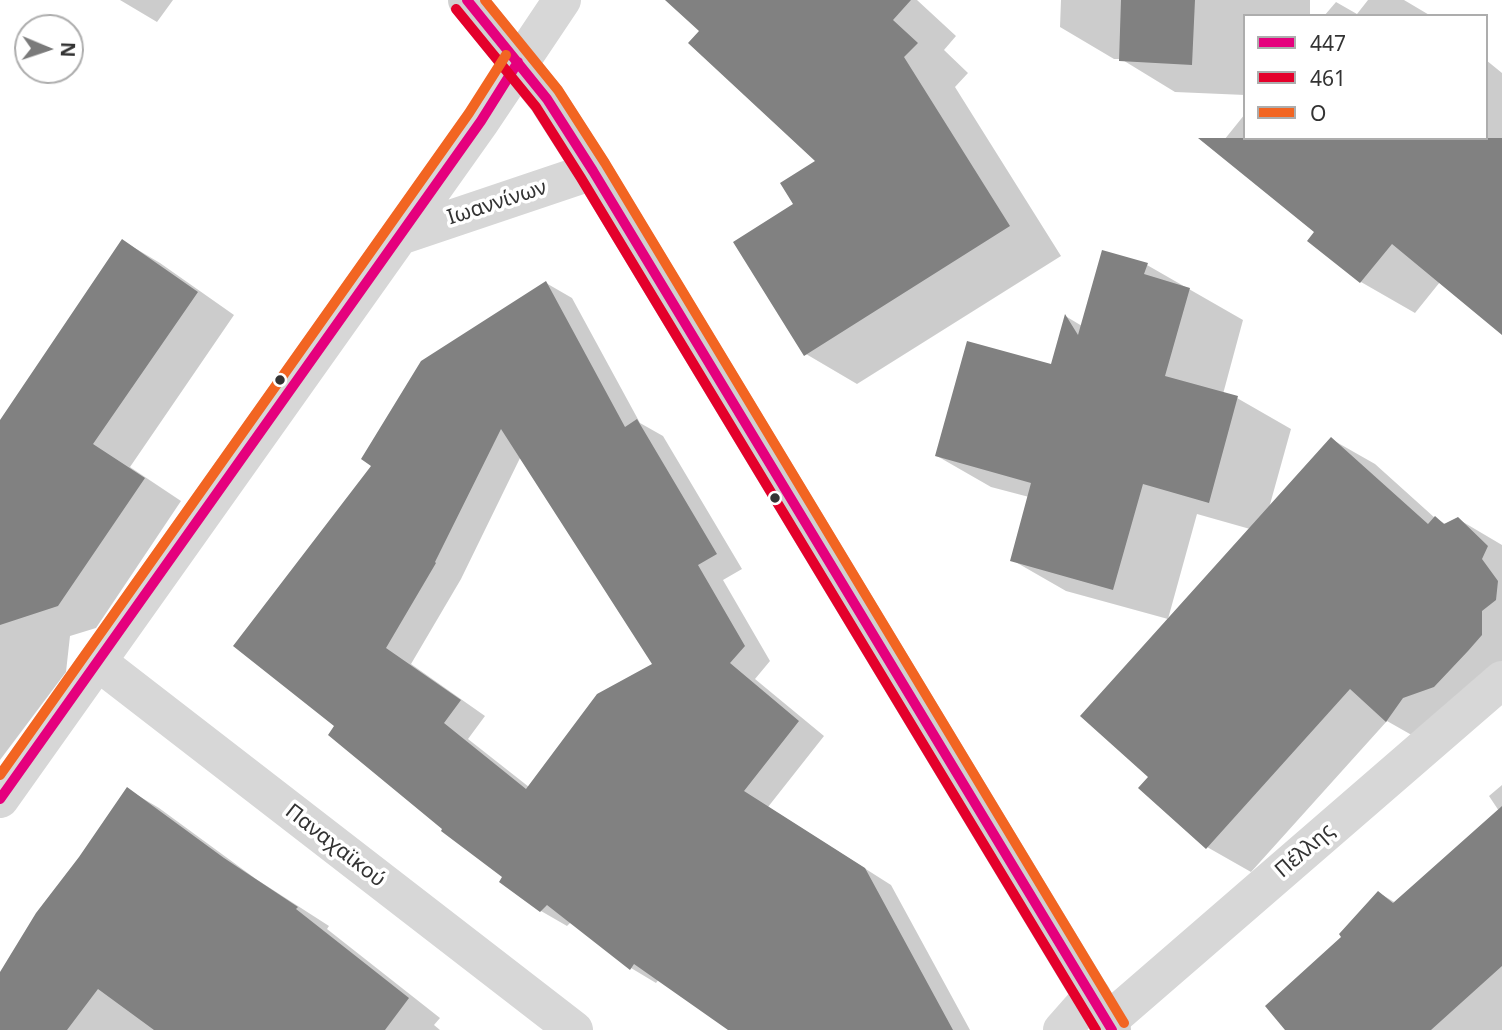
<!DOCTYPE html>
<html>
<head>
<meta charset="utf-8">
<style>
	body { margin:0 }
	#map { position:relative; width:1502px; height:1030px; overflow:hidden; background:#fff; font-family:"Noto Sans",sans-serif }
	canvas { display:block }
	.legend { position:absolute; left:1243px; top:14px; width:245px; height:126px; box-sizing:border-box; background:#fff; border:2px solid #adadad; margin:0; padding:9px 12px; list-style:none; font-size:21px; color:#333 }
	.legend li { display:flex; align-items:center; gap:14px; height:35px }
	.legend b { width:35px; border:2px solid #adadad }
	.north { position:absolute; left:14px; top:14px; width:70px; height:70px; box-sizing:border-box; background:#fff; border:2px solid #adadad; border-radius:50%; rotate:92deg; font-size:19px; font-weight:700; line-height:28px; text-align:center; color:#333 }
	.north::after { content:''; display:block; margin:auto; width:24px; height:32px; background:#7a7a7a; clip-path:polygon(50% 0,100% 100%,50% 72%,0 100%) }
</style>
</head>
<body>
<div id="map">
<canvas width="1502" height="1030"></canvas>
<ul class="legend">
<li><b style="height:9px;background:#e5007d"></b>447</li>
<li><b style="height:9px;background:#e4002b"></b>461</li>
<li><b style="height:9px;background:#f26522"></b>Ο</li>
</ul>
<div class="north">N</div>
</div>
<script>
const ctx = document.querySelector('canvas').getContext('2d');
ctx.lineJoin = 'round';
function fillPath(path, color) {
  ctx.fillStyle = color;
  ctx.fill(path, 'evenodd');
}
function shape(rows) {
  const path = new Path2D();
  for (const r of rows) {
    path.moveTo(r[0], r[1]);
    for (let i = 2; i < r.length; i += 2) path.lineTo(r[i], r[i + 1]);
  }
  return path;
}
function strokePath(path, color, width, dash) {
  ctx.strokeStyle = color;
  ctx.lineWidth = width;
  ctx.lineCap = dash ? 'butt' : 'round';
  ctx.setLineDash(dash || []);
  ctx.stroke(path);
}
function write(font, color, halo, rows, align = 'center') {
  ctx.font = font + ' "Noto Sans",sans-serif';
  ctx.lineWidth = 7;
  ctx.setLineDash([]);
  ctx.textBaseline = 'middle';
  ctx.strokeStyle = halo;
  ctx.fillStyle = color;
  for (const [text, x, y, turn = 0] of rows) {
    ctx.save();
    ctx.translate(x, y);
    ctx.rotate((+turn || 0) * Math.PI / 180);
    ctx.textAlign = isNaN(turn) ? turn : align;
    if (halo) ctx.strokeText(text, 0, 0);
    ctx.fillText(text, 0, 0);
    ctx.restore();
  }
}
fillPath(shape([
	[120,0,173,0,157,22],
	[691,0,917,0,956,36,944,50,968,73,955,87,1061,256,857,384,806,354,796,205,818,161,701,31],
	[1061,0,1310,0,1310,16,1245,16,1245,95,1175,92,1121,59,1114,59,1060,27],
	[1368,0,1404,0,1431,16,1324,16,1336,2,1357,14],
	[1486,60,1502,73,1502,333,1440,282,1415,313,1361,282,1316,232,1216,150,1245,114,1245,138,1486,138],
	[123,241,160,263,234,315,130,467,181,501,96,628,70,636,66,672,0,760,0,423],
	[1147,265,1243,320,1223,394,1237,398,1291,429,1269,508,1331,439,1375,464,1435,518,1447,525,1458,519,1502,545,1502,687,1431,746,1387,721,1251,872,1207,847,1150,777,1250,529,1197,514,1168,619,1066,591,1012,560,1029,497,991,487,937,456,1053,367,1067,317,1082,326],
	[546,283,572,298,640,423,663,436,742,569,723,580,770,661,755,679,824,736,768,807,891,885,970,1030,731,1030,659,979,656,983,631,968,571,922,567,926,541,911,505,876,330,735],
	[521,456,654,665,529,787,468,739,485,716,411,664,461,579],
	[1502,785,1502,1030,1287,1030,1344,938,1379,893,1396,903,1499,811,1489,796],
	[127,789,159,808,256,879,329,926,327,929,440,1018,434,1025,440,1030,0,1030,0,975]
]), '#0003');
fillPath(shape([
	[665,0,911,0,893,20,918,43,904,57,1010,226,804,356,733,242,793,204,780,183,815,161,688,43,699,31],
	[1121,0,1195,0,1192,65,1119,61],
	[1198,138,1502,138,1502,335,1392,244,1360,283,1307,241,1314,232],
	[122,239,198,292,93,444,145,478,58,606,0,625,0,420],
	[1102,250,1148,263,1144,274,1190,288,1165,376,1238,396,1209,503,1143,484,1113,590,1010,561,1031,483,935,456,967,341,1051,364,1065,314,1078,335],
	[546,281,625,427,637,419,717,554,698,565,745,646,730,663,799,721,744,791,865,868,953,1030,728,1030,634,964,630,970,547,905,540,912,499,882,502,877,441,831,442,829,328,735,334,726,233,646,371,466,361,459,421,361],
	[501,429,652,664,597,694,526,789,444,723,461,700,386,648,436,563,435,562],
	[1331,437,1428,524,1435,516,1444,524,1458,517,1488,546,1482,559,1498,581,1496,600,1482,611,1482,635,1468,651,1434,687,1403,698,1386,722,1350,689,1206,849,1138,788,1148,777,1080,716],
	[127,787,224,858,298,907,296,909,409,998,385,1030,154,1030,98,989,67,1030,0,1030,0,972,36,913,79,857],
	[1502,806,1502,966,1431,1030,1285,1030,1265,1006,1341,937,1339,934,1378,891,1393,903]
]), '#818181');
strokePath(shape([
	[400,236,593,171],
	[98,662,574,1030],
	[0,799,481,121,562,0],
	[1107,1022,1502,680],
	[1062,1030,1092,996]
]), '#d7d7d7', 38);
strokePath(shape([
	[467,0,547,99,593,171,1112,1030]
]), '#d0d0d0', 38);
strokePath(shape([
	[467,0,547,99,593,171,1112,1030],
	[0,799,481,121,518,62]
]), '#e5007d', 10);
strokePath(shape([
	[456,9,536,107,581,178,1096,1030]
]), '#e4002b', 10);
strokePath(shape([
	[485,0,558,90,605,163,1124,1023],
	[0,775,469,113,506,55]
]), '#f26522', 10);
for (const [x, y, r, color] of [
	[280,380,6,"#333"],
	[775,498,6,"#333"]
]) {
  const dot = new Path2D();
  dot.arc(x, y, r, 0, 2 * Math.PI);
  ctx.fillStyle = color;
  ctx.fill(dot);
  strokePath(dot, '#fff', 2.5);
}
write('21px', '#333', '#fff', [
	["Ιωαννίνων",497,203,-18],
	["Παναχαϊκού",335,846,38],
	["Πέλλης",1305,851,-41]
]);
</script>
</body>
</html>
